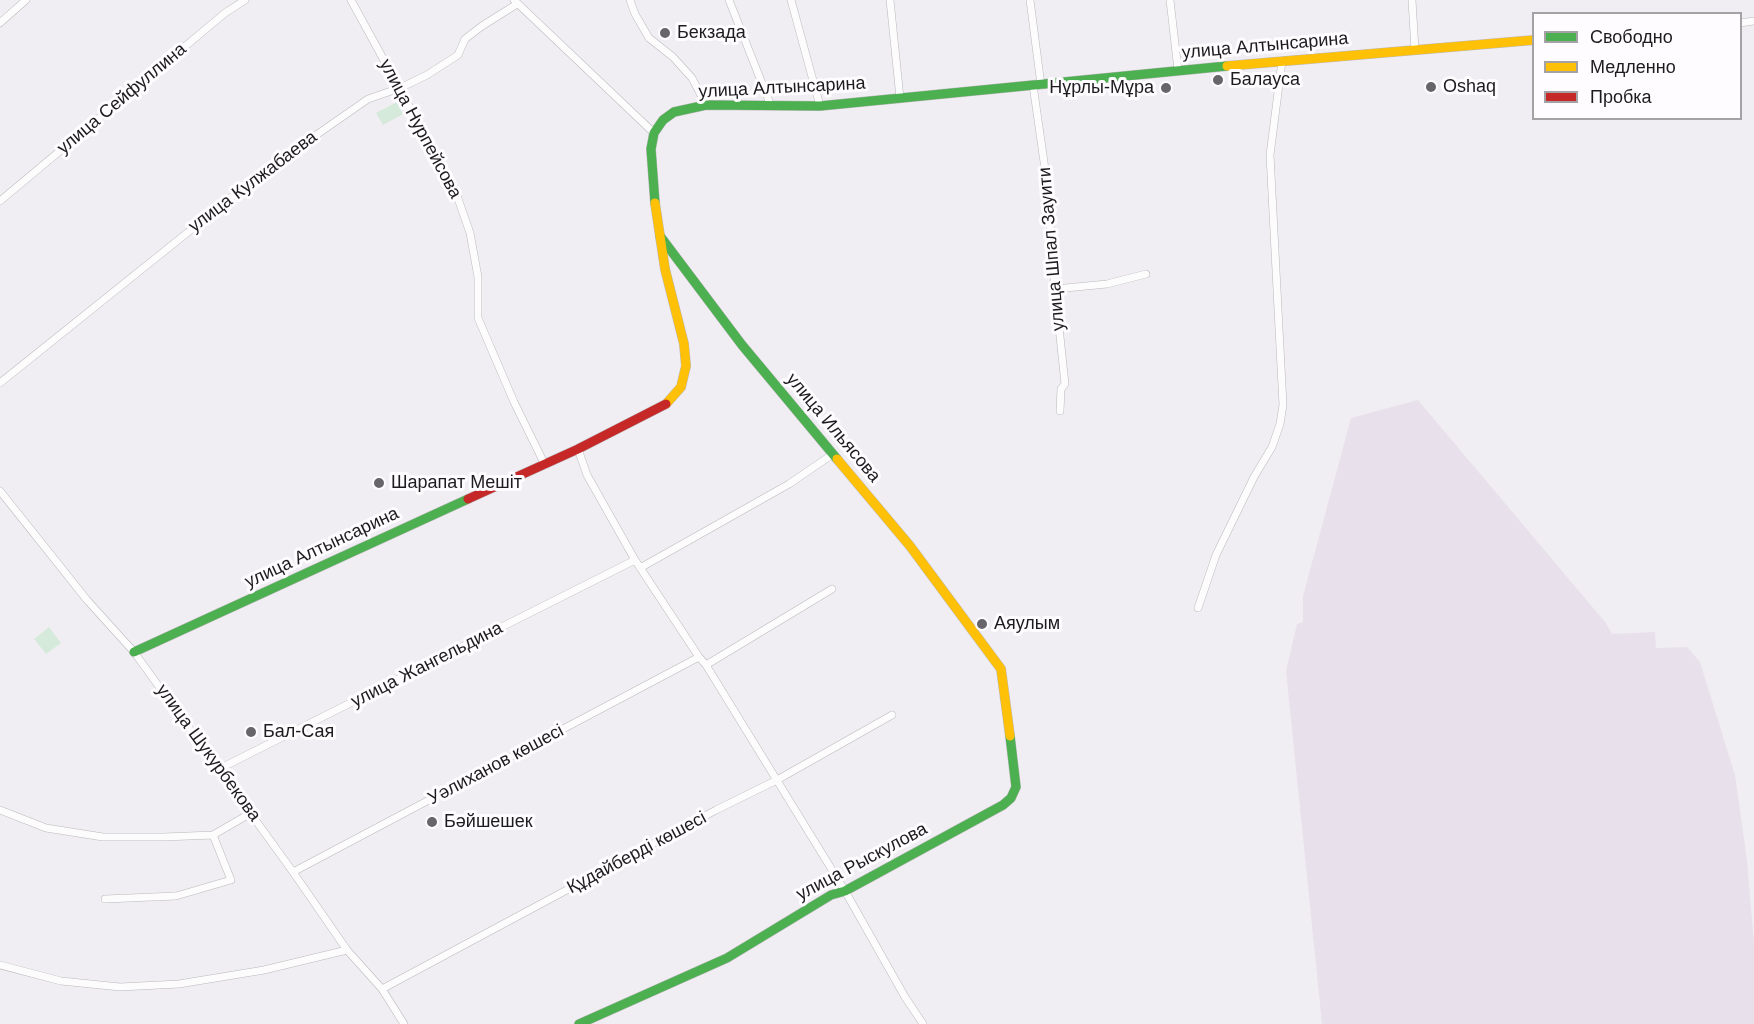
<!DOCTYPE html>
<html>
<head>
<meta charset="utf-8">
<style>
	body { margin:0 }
	#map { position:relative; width:1754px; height:1024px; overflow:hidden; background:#f1eef3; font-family:Arial,sans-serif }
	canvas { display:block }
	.legend { position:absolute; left:1532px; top:12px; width:210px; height:108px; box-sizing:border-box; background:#fefcfe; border:2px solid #a4a2a4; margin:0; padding:8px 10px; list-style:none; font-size:18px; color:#1d1b1e }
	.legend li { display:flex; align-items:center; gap:12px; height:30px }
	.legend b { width:30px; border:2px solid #a4a2a4 }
</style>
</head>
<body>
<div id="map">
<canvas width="1754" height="1024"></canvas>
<ul class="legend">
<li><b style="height:8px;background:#4caf50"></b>Свободно</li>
<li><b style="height:8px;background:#ffc107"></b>Медленно</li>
<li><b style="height:8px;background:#c62828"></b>Пробка</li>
</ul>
</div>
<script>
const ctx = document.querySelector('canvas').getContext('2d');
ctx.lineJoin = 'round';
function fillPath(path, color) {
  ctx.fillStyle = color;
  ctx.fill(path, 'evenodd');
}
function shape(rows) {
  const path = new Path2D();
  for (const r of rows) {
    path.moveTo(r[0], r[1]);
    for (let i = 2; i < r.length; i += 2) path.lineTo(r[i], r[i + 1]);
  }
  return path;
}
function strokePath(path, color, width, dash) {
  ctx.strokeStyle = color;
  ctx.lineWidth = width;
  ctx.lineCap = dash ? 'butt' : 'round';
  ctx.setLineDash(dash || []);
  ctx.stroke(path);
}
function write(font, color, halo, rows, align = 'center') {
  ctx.font = font + ' Arial,sans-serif';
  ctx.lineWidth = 6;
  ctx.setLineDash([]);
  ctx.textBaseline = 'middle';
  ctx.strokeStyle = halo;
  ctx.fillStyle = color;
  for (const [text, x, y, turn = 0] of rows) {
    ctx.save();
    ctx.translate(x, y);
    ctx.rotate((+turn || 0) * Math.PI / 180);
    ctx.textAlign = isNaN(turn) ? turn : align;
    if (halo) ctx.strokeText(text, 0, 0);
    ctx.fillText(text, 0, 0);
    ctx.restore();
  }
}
fillPath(shape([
	[1418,400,1606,623,1612,634,1655,632,1656,648,1687,647,1700,662,1735,775,1747,860,1754,944,1754,1024,1322,1024,1286,671,1297,624,1303,622,1303,596,1351,418]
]), '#e8e1eb');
fillPath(shape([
	[397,102,403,114,383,125,376,113],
	[49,627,61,643,46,654,34,639]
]), '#d5eadb');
const street = shape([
	[351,0,455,190,470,233,478,277,478,318,514,402,545,465],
	[514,0,654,133],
	[630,0,635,14,649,38,673,57,692,78,706,105],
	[729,0,771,106],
	[791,0,820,106],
	[890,0,900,98],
	[1030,0,1041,85],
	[1170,0,1178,70],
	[1412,0,1415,50],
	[0,23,26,0],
	[1740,23,1754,21],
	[1033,85,1047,183,1055,289,1065,384,1061,389,1060,411],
	[0,201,225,13,245,0],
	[1055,289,1107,284,1146,274],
	[0,383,263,172,368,99,400,88,427,75,458,55,465,39,482,26,517,4],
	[578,449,587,475,635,560,699,657,706,665,845,891,905,997,923,1024],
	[0,491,87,600,134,652,293,872,347,950,382,989,404,1024],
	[640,568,789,484,833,454],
	[1198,608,1216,555,1254,477,1272,447,1280,424,1283,405,1270,155,1282,61],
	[706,665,832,589],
	[219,769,635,560],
	[0,810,46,828,103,837,164,837,213,835,251,813],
	[293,872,699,657],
	[105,899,176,896,231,880,213,835],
	[0,965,61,981,120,987,179,984,264,970,347,950],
	[382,989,716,810,777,780,892,715]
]);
const fast = shape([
	[655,203,651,149,654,133,663,120,674,112,706,105,820,106,1227,66],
	[660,236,742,345,837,459],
	[134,652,468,499],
	[579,1024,727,958,831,895,845,891,1003,805,1011,798,1016,787,1010,736]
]);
const slow = shape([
	[1227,66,1534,40],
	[655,203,665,269,684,344,686,366,681,387,666,404],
	[837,459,910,546,1001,669,1010,736]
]);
const jam = shape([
	[468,499,578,449,666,404]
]);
strokePath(street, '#bab8bb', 8);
strokePath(fast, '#bab8bb', 10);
strokePath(slow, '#bab8bb', 10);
strokePath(jam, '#bab8bb', 10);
strokePath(street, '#fdfcfd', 7);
strokePath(fast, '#4caf50', 9);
strokePath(slow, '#ffc107', 9);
strokePath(jam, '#c62828', 9);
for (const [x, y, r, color] of [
	[665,33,6,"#676569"],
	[1218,80,6,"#676569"],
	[1431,87,6,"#676569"],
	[1166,88,6,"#676569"],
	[379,483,6,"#676569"],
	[982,624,6,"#676569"],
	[251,732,6,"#676569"],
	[432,822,6,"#676569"]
]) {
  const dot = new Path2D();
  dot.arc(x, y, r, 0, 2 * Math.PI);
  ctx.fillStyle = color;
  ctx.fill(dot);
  strokePath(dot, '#fefcfe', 2);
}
write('18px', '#1d1b1e', '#fefcfe', [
	["Бекзада",677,33],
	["Балауса",1230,80],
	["Oshaq",1443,87],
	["Нұрлы-Мұра",1154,88,"right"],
	["Шарапат Мешіт",391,483],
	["Аяулым",994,624],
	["Бал-Сая",263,732],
	["Бәйшешек",444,822]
], 'left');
write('18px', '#1d1b1e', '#fefcfe', [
	["улица Алтынсарина",1265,46,-5],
	["улица Алтынсарина",782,88,-3],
	["улица Сейфуллина",122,99,-40],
	["улица Нурпейсова",420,129,62],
	["улица Кулжабаева",253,182,-37],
	["улица Шпал Зауити",1052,249,-95],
	["улица Ильясова",833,428,50],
	["улица Алтынсарина",322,548,-25],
	["улица Жангельдина",427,665,-27],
	["улица Шукурбекова",208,753,54],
	["Уәлиханов көшесі",496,765,-28],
	["Құдайберді көшесі",637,853,-28],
	["улица Рыскулова",862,862,-28]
]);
</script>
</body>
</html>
